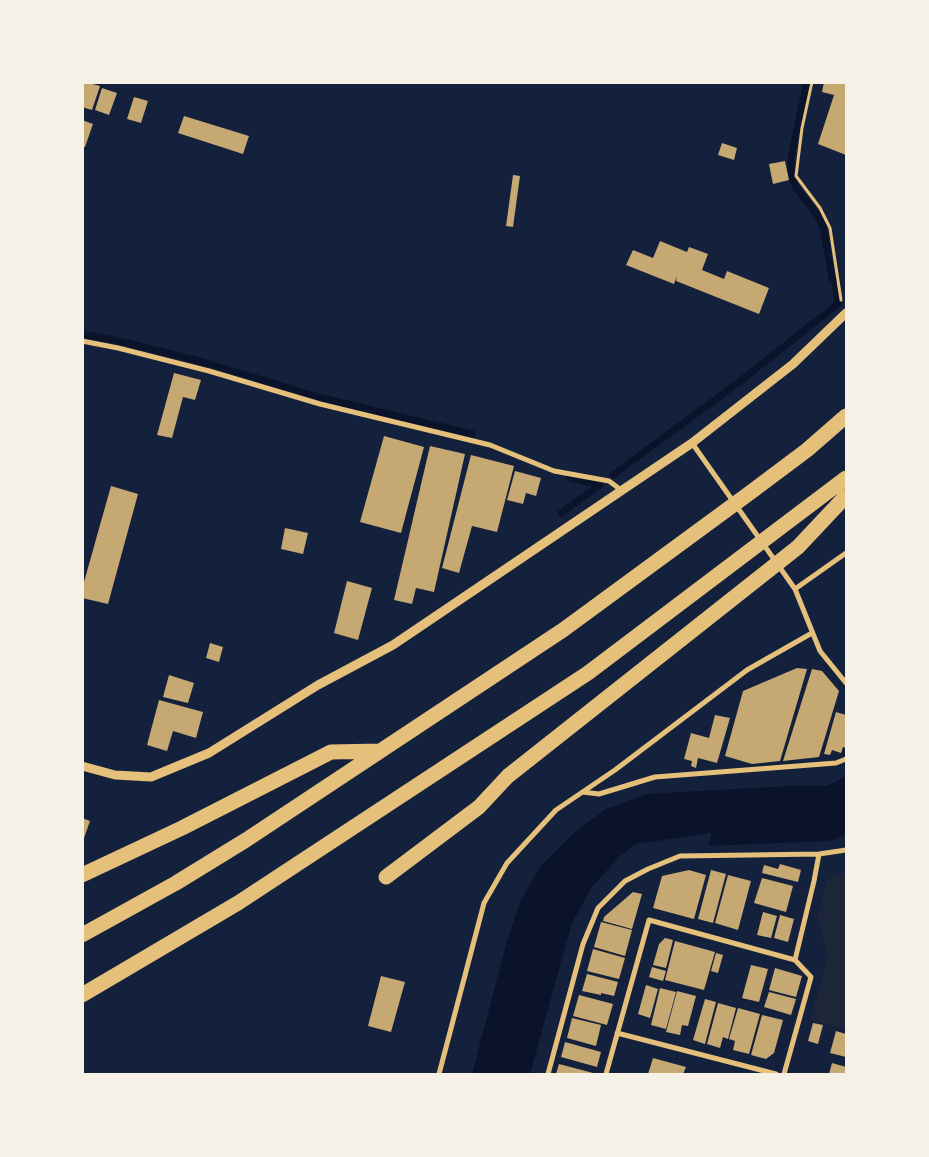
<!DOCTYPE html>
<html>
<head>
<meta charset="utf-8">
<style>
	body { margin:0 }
	#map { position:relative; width:929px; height:1157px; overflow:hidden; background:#14213d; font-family:"Source Sans 3",sans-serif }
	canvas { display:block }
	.frame { position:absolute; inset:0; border:84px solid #f6f1e7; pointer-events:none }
</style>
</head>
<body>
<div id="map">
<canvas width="929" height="1157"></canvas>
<div class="frame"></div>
</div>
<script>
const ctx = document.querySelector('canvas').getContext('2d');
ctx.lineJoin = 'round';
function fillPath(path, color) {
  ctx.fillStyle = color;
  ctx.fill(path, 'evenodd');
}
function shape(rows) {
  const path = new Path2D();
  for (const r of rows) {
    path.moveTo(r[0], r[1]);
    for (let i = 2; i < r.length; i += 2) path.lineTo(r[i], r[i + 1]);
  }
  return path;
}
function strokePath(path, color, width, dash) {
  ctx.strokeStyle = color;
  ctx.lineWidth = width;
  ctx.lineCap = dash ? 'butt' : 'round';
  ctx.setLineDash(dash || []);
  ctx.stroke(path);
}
fillPath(shape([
	[844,872,846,884,846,1030,810,1020,828,958,818,917,827,880]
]), '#1d2539');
fillPath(shape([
	[846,776,846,835,830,841,709,846,711,833,636,844,620,856,592,887,572,923,530,1074,472,1074,507,941,520,902,540,867,576,831,606,809,647,794,789,786,827,786]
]), '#0b132b');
strokePath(shape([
	[82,334,119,341,203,362,322,398,472,434],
	[613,475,739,382,838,304,835,280,832,278,823,227,818,216,796,188,791,174,791,158,807,82],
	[570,478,600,485],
	[561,513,600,485]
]), '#0b132b', 7);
fillPath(shape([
	[85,82,100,86,92,110,82,107,82,91],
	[824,82,846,82,846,155,818,144,834,95,822,92],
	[102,88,117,93,109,115,95,110],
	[134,97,148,101,141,123,127,119],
	[184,116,249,136,243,154,178,133],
	[82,120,93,124,85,147,82,147],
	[722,143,737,148,734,160,718,155],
	[785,161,789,180,773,184,769,164],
	[513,175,520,176,513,227,506,226],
	[660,241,687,252,689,247,708,254,702,270,724,279,727,271,769,288,759,314,676,281,677,276,674,284,626,265,633,250,653,258],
	[174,373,201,380,195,400,183,397,172,438,157,435],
	[384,436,424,447,401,533,360,522],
	[430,446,465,454,434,592,416,588,412,604,394,600],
	[471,455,514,466,497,532,472,526,459,573,442,568],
	[515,471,541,478,536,496,526,493,523,504,507,500],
	[111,486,138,494,108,604,82,598,82,589],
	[285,528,308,533,303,554,281,549],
	[347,581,372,588,358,640,334,633],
	[210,643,223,647,219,662,206,658],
	[797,668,807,669,780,761,752,764,725,756,743,691],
	[812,669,822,671,839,691,819,757,783,761],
	[169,675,194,683,188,703,163,697],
	[159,700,203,712,196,738,173,731,167,751,147,745],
	[836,712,846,715,846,748,843,747,841,753,832,750,830,755,824,754],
	[715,715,730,718,717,763,698,758,696,768,691,766,692,761,684,759,691,733,709,738],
	[82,818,90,821,83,841,82,841],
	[780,864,801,870,798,882,762,873,764,865,778,869],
	[689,870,706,875,694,919,653,908,662,876],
	[711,870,726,874,713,923,698,919],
	[728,875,751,881,738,930,715,923],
	[762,878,793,886,786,912,754,903],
	[633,892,642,894,632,929,603,921,604,917],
	[763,912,777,916,771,938,757,935],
	[780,915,794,919,788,942,774,938],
	[601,922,632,930,625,956,594,947],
	[665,938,673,940,666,968,653,965,659,944],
	[675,941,715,952,704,990,665,980],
	[593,949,625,958,619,979,587,971],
	[716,953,723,955,718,973,711,971],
	[751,965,768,969,759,1002,742,998],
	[652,967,666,971,663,981,649,977],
	[775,968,802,976,796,997,769,990],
	[587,974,618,982,614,996,601,993,601,995,582,991],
	[381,976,405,982,391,1032,368,1026],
	[646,985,658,989,650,1018,638,1014],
	[660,988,676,992,666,1029,651,1025],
	[677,991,696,996,688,1026,682,1025,680,1035,666,1032],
	[769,992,796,999,791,1015,764,1007],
	[579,995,613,1004,607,1025,573,1016],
	[705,999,716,1002,705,1044,693,1040],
	[718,1003,736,1008,728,1039,723,1037,720,1048,707,1044],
	[738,1008,760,1014,749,1054,733,1050,735,1041,729,1039],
	[762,1015,783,1020,774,1053,766,1059,751,1055],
	[572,1018,601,1025,596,1046,567,1038],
	[813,1023,823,1025,818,1044,808,1041],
	[836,1031,846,1034,846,1057,830,1053],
	[565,1042,601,1052,597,1067,561,1057],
	[653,1058,686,1067,683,1074,648,1074],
	[832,1063,846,1067,846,1074,829,1074],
	[559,1064,597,1074,556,1074]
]), '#c6a872');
strokePath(shape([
	[812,82,802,128,796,176,820,208,830,228,841,300]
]), '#e5c07b', 3);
strokePath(shape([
	[82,341,118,348,209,371,320,404,490,445,554,471,609,481,621,490],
	[692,443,795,589,820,651,846,683],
	[795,589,846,553],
	[583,792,599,794,655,777,836,763,846,759],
	[795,960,814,881,819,854],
	[617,1033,776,1074],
	[439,1074,484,903,507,863,556,810,615,770,747,670,812,633],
	[548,1074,583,944,598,908,625,881,648,869,680,856,819,854,846,850],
	[606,1074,649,920,795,960,811,977,784,1074]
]), '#e5c07b', 5);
strokePath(shape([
	[82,766,115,775,151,777,209,753,318,685,393,645,692,443,793,364,846,313]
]), '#e5c07b', 9);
strokePath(shape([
	[82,875,182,828,331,752,379,751],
	[386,877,479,807,508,776,798,547,846,496],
	[82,935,176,883,246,840,563,630,751,492,807,450,846,416],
	[82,995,238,903,588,673,846,478]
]), '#e5c07b', 15);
</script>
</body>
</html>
